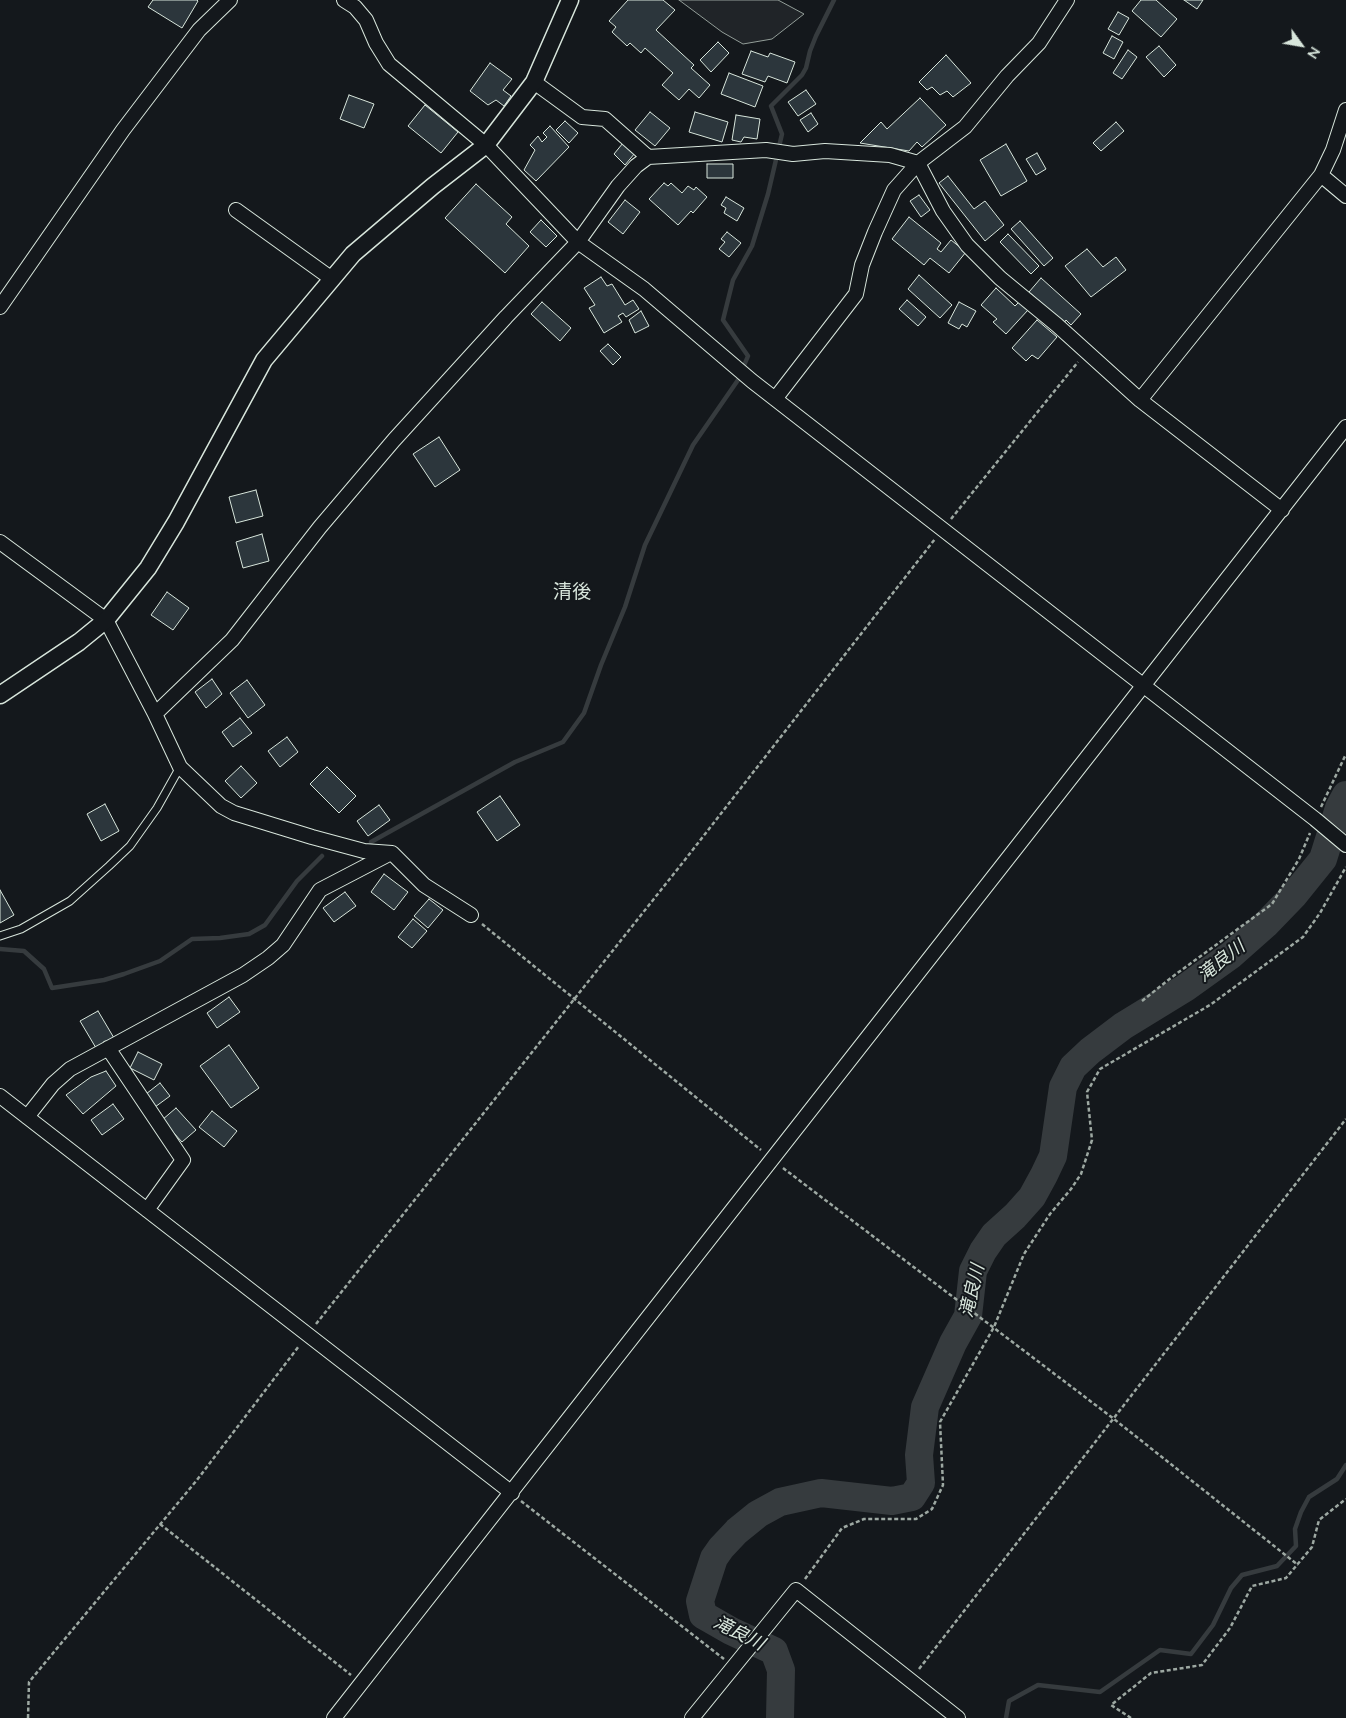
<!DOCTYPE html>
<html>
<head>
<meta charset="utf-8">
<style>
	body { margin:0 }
	#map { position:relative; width:1346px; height:1718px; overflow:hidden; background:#14181c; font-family:Lato,sans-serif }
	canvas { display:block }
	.north { position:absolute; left:1276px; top:20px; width:50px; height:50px; -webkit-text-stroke:4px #14181c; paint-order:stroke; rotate:122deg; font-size:14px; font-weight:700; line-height:20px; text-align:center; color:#d8e6dc }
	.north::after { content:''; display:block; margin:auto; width:18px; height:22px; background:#d8e6dc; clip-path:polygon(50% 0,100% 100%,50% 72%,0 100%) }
</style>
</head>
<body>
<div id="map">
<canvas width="1346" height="1718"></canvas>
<div class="north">N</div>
</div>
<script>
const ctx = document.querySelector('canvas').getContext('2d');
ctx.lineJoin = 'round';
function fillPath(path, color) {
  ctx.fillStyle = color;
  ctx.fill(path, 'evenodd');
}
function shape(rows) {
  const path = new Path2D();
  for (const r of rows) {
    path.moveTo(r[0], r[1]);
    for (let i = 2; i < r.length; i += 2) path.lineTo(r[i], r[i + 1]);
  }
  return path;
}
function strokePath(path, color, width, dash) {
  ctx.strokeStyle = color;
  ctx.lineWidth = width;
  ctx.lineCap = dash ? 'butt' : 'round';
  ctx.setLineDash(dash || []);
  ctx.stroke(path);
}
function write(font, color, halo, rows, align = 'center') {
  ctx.font = font + ' Lato,"Noto Sans JP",sans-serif';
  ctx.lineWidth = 4;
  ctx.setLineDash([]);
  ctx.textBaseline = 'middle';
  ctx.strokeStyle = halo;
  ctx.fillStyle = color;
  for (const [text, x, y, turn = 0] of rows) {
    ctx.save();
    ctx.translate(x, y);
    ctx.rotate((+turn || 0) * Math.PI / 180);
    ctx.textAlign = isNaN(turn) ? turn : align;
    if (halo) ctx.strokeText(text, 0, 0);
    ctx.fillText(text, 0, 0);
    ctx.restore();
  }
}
const green = shape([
	[679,0,778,0,804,14,772,39,743,44,722,32,679,0]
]);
fillPath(green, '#202428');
strokePath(green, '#939e99', 1);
strokePath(shape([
	[371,842,515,762,563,742,584,713,601,665,625,607,645,545,693,445,738,380,748,356,723,320,733,280,752,246,768,194,782,134,771,106,802,75,806,68,810,51,816,36,834,0],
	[0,949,24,951,44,969,52,988,104,980,124,974,160,961,192,939,220,938,249,934,265,925,297,881,322,856],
	[1006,1718,1009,1701,1038,1685,1100,1692,1160,1650,1191,1654,1213,1625,1231,1588,1242,1575,1277,1566,1296,1546,1295,1529,1301,1512,1309,1497,1337,1479,1346,1465]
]), '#363b3e', 4.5);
strokePath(shape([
	[780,1718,781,1670,774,1651,731,1631,703,1615,700,1601,714,1558,721,1548,737,1531,758,1514,780,1502,821,1493,892,1501,912,1497,921,1483,919,1455,925,1407,953,1343,968,1316,973,1271,983,1251,994,1235,1015,1216,1032,1197,1044,1175,1053,1156,1063,1087,1073,1067,1090,1051,1123,1026,1185,988,1231,955,1266,924,1294,895,1323,859,1339,808,1346,795]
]), '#363b3e', 28);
const building = shape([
	[153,0,197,0,198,1,182,28,148,7,153,0],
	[628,0,663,0,675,10,656,30,694,65,691,68,710,85,699,98,689,89,679,100,662,85,673,73,645,48,641,53,630,43,627,46,612,32,616,27,609,21,628,0],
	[1141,0,1156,0,1177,19,1161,37,1132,11,1141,0],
	[1184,0,1203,0,1197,9,1184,0],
	[1118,12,1129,18,1119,35,1108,29,1118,12],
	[1112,36,1123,42,1114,59,1103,53,1112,36],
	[718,42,729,53,711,72,700,60,718,42],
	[1159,46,1176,65,1164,77,1146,57,1159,46],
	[1128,50,1137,57,1122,79,1113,73,1128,50],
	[751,51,768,57,770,53,795,62,787,83,768,76,765,82,742,74,751,51],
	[946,55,971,83,953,97,947,91,940,95,932,87,927,90,919,82,946,55],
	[490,63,512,79,503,90,511,96,504,106,496,100,488,105,470,91,490,63],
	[729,73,763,86,755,107,721,94,729,73],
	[806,90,816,104,798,116,788,102,806,90],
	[349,95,374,104,364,128,340,119,349,95],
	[920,98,946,125,922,147,917,142,909,151,860,143,881,122,887,129,920,98],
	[425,105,458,132,441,153,408,126,425,105],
	[650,112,670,128,655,146,635,130,650,112],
	[695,112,728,122,722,142,689,132,695,112],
	[811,113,818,124,808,132,800,120,811,113],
	[736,115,760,119,757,139,744,137,741,142,732,140,736,115],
	[565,121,578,133,569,143,556,130,565,121],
	[1116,122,1124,131,1101,151,1093,143,1116,122],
	[550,126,569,147,536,181,524,170,535,150,530,145,538,136,542,142,547,137,543,133,550,126],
	[623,143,635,153,625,165,614,154,623,143],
	[1006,144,1027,181,1001,196,980,160,1006,144],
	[1037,153,1046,169,1036,175,1026,159,1037,153],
	[707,164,733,164,733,178,707,178,707,164],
	[948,176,974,209,985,201,1004,225,985,241,939,183,948,176],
	[664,183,668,186,671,183,682,193,688,186,694,190,696,187,707,197,693,213,691,211,678,225,649,199,664,183],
	[476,184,512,217,506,224,529,246,505,273,445,218,476,184],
	[919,195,930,210,921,217,910,201,919,195],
	[726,197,744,208,737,221,724,213,726,208,721,205,726,197],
	[625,200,640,212,623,234,608,222,625,200],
	[909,217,941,243,937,249,941,252,951,240,966,252,949,273,930,258,924,265,892,239,909,217],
	[541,220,557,236,546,247,530,232,541,220],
	[1020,221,1053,258,1044,266,1011,229,1020,221],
	[727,232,741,243,729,257,719,249,725,242,721,239,727,232],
	[1008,234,1039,266,1031,274,1000,242,1008,234],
	[1087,249,1103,267,1116,257,1126,270,1091,297,1065,266,1087,249],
	[919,275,952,305,940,318,908,289,919,275],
	[601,277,607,286,612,284,625,305,633,300,639,309,626,317,623,313,618,316,622,322,604,333,589,308,595,305,584,288,601,277],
	[1041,278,1081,314,1071,325,1066,320,1064,323,1029,292,1041,278],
	[996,288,1015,306,1019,302,1028,310,1006,334,993,322,997,319,981,305,996,288],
	[907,300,926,317,918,326,899,309,907,300],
	[542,302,571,328,560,341,531,314,542,302],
	[959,302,976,311,967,327,962,324,959,329,948,323,959,302],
	[641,311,649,326,635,333,629,320,641,311],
	[1037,320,1057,337,1038,359,1032,355,1026,361,1012,348,1037,320],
	[608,344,621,357,613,365,600,351,608,344],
	[439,437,460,470,435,487,413,454,439,437],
	[256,490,263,516,236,523,229,497,256,490],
	[262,534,269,561,243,568,236,542,262,534],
	[167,592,189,608,173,630,151,615,167,592],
	[212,679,222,694,206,708,195,692,212,679],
	[247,680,265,705,248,718,230,693,247,680],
	[240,718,252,733,233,747,222,732,240,718],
	[287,737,298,752,280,767,268,751,287,737],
	[241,766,257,783,241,798,225,781,241,766],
	[327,767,356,796,339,813,310,784,327,767],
	[500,796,520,825,497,841,477,812,500,796],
	[105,804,119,831,101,841,87,814,105,804],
	[379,805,390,820,368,836,357,821,379,805],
	[384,874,408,892,394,910,371,892,384,874],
	[0,890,14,915,0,923,0,890],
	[345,892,356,906,334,922,323,908,345,892],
	[429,899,443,910,428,928,414,916,429,899],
	[413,919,427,931,412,948,398,937,413,919],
	[229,997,240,1012,217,1028,207,1013,229,997],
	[98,1011,114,1038,96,1048,80,1021,98,1011],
	[229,1045,259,1088,231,1108,200,1066,229,1045],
	[138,1052,162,1064,154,1080,130,1068,138,1052],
	[106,1071,116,1086,83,1114,66,1095,91,1077,106,1071],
	[160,1083,170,1096,155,1107,146,1094,160,1083],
	[113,1104,124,1119,102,1135,91,1120,113,1104],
	[176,1108,196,1130,182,1142,162,1120,176,1108],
	[212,1111,237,1131,224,1147,199,1127,212,1111]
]);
fillPath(building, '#2c363c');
strokePath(building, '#d8e6dc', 1);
const service = shape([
	[0,936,21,929,70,901,109,866,130,846,157,808,180,767]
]);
const minor = shape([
	[344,0,355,7,366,20,376,43,389,64,486,145,578,242,644,289,752,381,1315,819,1346,845],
	[534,82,582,117,605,119,648,157],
	[1321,175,1346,196],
	[236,210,332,279],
	[0,307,123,130,199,30,230,0],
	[775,399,856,294,862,265,875,232,894,190,918,163,943,211,967,245,1000,278,1057,325,1140,400,1282,510],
	[1140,400,1321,175,1333,150,1346,110],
	[0,542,106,620,155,714,180,767,221,806,234,813,312,837,364,851,392,853,424,885,471,915],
	[155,714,232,640,320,527,394,440,506,317,578,242,618,186,636,166,648,157,766,150,793,154,825,151,890,155,918,163,965,127,1007,76,1039,43,1067,0],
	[108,1048,183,1160,147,1210],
	[0,1096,512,1493],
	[27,1117,53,1084,70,1069,243,975,268,958,283,945,320,890,391,853],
	[334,1718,1346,427],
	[692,1718,796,1590,958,1718]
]);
const tertiary = shape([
	[0,695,79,642,106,620,148,568,176,522,264,360,353,254,433,186,486,145,534,82,570,0]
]);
strokePath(service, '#d8e6dc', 9);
strokePath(minor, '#d8e6dc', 16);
strokePath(tertiary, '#d8e6dc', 19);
strokePath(shape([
	[951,519,1078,362],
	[1321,807,1346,754],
	[482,924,761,1150],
	[1142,1001,1172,977,1272,904,1299,859,1310,833],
	[783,1168,1114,1419,1298,1565],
	[316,1324,684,861,935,539],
	[521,1501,724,1659],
	[160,1524,351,1675],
	[805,1579,842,1528,864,1519,916,1519,932,1509,943,1485,940,1422,994,1327,1024,1254,1050,1214,1071,1189,1081,1174,1092,1140,1087,1092,1100,1069,1210,1005,1303,937,1320,913,1346,867],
	[919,1669,1346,1119],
	[28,1718,29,1682,197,1480,299,1346],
	[1131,1718,1111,1705,1151,1673,1202,1665,1230,1628,1252,1586,1286,1578,1312,1547,1319,1520,1346,1499]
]), '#9da8a2', 2.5, [4, 2.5]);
strokePath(service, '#14181c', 7);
strokePath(minor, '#14181c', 14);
strokePath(tertiary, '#14181c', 16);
write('italic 18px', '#d8e6dc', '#14181c', [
	["滝良川",1221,961,-38],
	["滝良川",972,1291,-77],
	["滝良川",739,1633,27]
]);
write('19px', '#d8e6dc', '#14181c', [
	["清後",572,592]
]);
</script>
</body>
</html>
